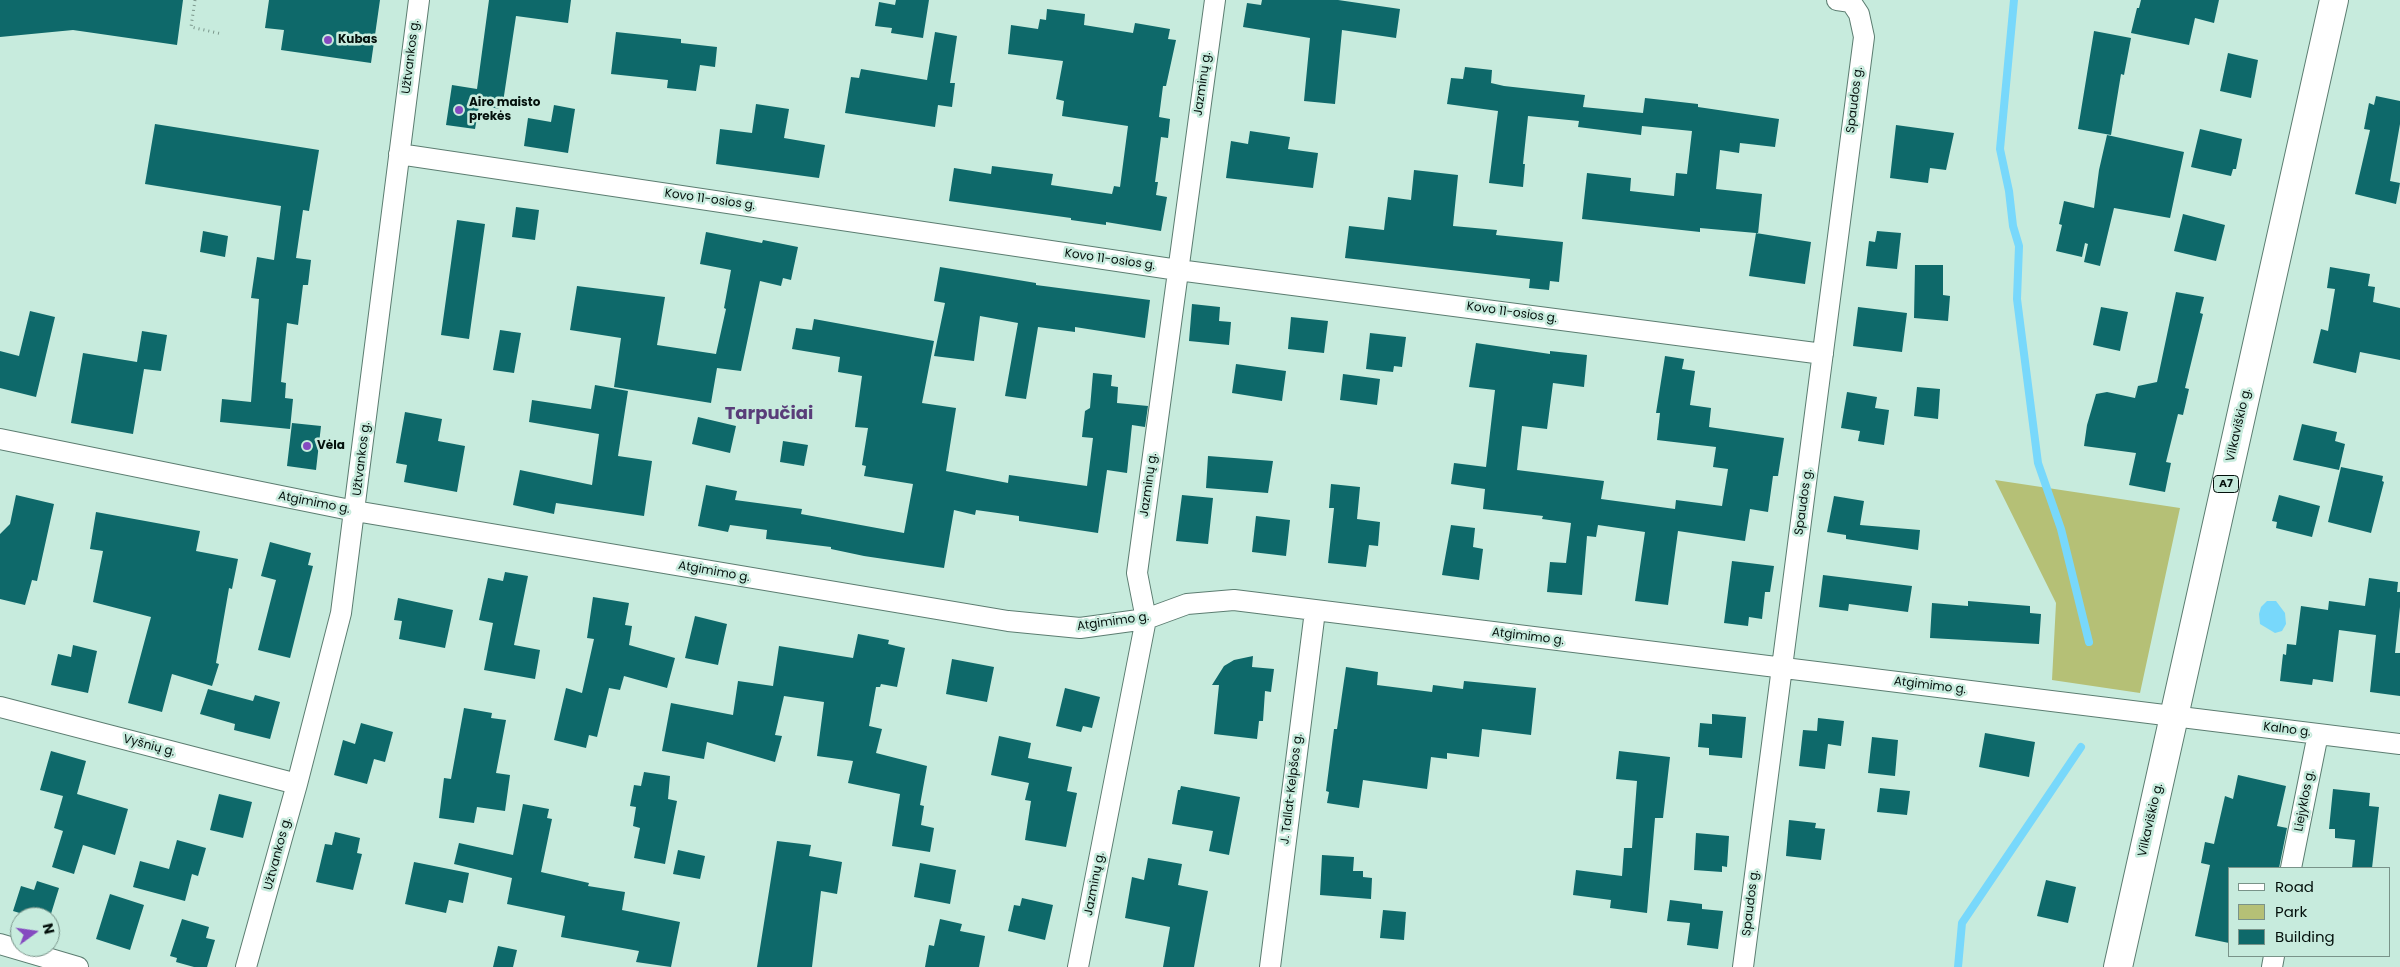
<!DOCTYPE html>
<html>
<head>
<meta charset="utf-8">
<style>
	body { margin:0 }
	#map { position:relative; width:2400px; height:967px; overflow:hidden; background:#c7ebdd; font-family:Poppins,sans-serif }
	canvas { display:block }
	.legend { position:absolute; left:2228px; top:867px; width:162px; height:90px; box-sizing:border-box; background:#c7ebdd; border:1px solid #799389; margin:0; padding:6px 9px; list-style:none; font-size:15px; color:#04100c }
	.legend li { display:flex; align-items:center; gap:10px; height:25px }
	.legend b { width:25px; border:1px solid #799389 }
	.north { position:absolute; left:10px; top:907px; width:50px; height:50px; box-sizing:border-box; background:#c7ebdd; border:1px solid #799389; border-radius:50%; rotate:76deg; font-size:14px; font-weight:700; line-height:20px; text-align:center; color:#04100c }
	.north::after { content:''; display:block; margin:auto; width:18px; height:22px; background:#854ac0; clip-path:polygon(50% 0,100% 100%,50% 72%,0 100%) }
</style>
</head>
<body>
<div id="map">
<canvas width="2400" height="967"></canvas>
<ul class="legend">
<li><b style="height:6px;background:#fff"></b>Road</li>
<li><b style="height:14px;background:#b5c076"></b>Park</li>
<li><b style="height:14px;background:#0e696a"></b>Building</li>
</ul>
<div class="north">N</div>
</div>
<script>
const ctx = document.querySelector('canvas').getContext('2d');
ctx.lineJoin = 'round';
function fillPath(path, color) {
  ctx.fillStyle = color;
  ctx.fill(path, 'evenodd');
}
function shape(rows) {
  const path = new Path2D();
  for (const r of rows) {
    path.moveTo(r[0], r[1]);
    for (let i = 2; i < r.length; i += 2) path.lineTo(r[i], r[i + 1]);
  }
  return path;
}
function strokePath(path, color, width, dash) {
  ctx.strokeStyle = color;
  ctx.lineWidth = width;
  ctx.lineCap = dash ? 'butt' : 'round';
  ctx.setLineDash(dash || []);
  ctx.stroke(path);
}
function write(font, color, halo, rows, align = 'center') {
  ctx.font = font + ' Poppins,sans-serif';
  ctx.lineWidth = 5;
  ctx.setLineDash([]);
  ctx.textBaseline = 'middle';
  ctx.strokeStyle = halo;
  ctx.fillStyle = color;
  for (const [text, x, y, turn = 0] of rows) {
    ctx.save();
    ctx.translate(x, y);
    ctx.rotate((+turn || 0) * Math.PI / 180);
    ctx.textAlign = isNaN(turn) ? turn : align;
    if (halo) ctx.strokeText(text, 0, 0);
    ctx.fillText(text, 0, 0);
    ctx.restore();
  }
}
fillPath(shape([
	[1995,480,2180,508,2140,693,2052,680,2056,603]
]), '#b5c076');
fillPath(shape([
	[2267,601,2276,601,2285,613,2286,624,2282,631,2275,633,2260,624,2259,614,2261,607]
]), '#78d8fb');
strokePath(shape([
	[2014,0,2000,149,2009,191,2013,226,2019,246,2017,299,2038,463,2061,529,2089,642],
	[1958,967,1962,923,2081,747]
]), '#78d8fb', 8);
fillPath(shape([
	[0,0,183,0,177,45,73,30,0,37],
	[269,0,380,0,371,63,281,50,284,30,265,28],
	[489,0,571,0,568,23,516,16,502,109,479,106,475,129,446,125,452,85,477,89],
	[896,0,929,0,923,38,891,33,892,28,875,26,879,2,895,5],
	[1262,0,1338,0,1400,9,1396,38,1342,30,1335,104,1304,101,1310,38,1243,27,1247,3,1261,5],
	[2141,0,2219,0,2214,23,2195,18,2189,45,2131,33,2137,8,2139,8],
	[1047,9,1085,14,1084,25,1133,33,1135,23,1170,29,1168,39,1176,40,1166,86,1163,86,1159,117,1170,119,1168,138,1161,137,1155,182,1158,182,1156,195,1167,197,1161,231,1106,222,1106,225,1071,220,1071,218,949,201,954,168,991,174,992,166,1053,174,1051,185,1112,194,1114,186,1120,187,1128,126,1062,116,1064,101,1056,99,1063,61,1008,54,1011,25,1038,29,1040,19,1046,20],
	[2094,31,2131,38,2124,75,2121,74,2111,135,2078,129],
	[616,32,681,39,681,43,717,47,715,67,700,65,696,91,667,88,668,80,611,74],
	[935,32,957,36,950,83,955,83,952,107,938,105,935,127,845,113,851,77,859,78,861,69,927,80],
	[2228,53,2258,60,2251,98,2220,91],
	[1465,67,1492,70,1491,83,1504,86,1585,95,1583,107,1643,113,1645,98,1698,104,1698,107,1779,119,1775,147,1740,143,1739,153,1720,150,1716,189,1762,194,1758,234,1756,233,1811,242,1805,284,1749,276,1756,233,1700,228,1700,232,1582,219,1587,173,1631,178,1630,191,1674,196,1676,173,1687,174,1692,131,1642,126,1641,135,1578,127,1579,121,1528,116,1523,164,1525,164,1523,187,1489,183,1498,111,1447,104,1451,78,1463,79],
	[2376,96,2400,101,2400,124,2390,181,2400,183,2396,204,2355,194,2370,130,2364,129,2369,103,2374,105],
	[756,104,789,109,784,138,825,145,819,178,716,164,720,129,752,133],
	[554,105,575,109,568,153,524,146,528,118,551,122],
	[155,124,319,150,309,211,303,210,296,258,311,260,308,285,303,285,298,325,287,323,281,382,286,383,285,398,293,399,290,429,220,422,222,399,251,402,259,299,251,298,257,257,274,260,281,206,145,184],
	[1896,125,1954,133,1946,170,1930,168,1928,183,1890,178],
	[2200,129,2242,139,2236,169,2233,169,2231,176,2191,167],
	[1250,131,1290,137,1288,149,1318,153,1313,188,1226,178,1231,141,1248,144],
	[2107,135,2184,152,2170,218,2114,208,2100,266,2084,262,2088,244,2085,243,2082,257,2056,251,2062,225,2059,224,2064,201,2094,208,2099,170],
	[1414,170,1458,175,1453,226,1497,230,1496,235,1563,242,1559,282,1550,281,1549,290,1529,288,1530,279,1345,258,1349,226,1384,230,1388,197,1411,200],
	[516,207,539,210,535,240,512,237],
	[2183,214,2225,225,2216,261,2174,251],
	[457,220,485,224,469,339,441,335],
	[203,231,228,236,225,257,200,252],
	[1877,231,1901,233,1897,269,1866,266,1869,241,1875,242],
	[706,232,762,243,763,240,798,247,791,280,783,278,781,286,760,281,741,371,717,368,711,403,614,387,621,338,570,330,577,286,665,297,657,345,716,354,726,309,724,308,731,270,700,264],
	[1915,265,1943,265,1943,295,1950,296,1948,321,1914,318],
	[940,267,1036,283,1036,285,1150,300,1145,338,1075,327,1075,332,1038,327,1026,399,1005,396,1018,323,980,316,974,361,934,356,945,303,934,301],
	[2330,267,2370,274,2368,286,2375,287,2373,302,2400,308,2400,360,2360,352,2356,373,2313,363,2321,329,2328,331,2335,289,2327,288],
	[2176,292,2204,297,2200,313,2203,314,2185,388,2189,389,2183,415,2178,414,2166,462,2171,463,2165,492,2129,485,2136,453,2084,446,2087,425,2096,394,2107,392,2135,398,2138,386,2157,382],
	[1192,304,1220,307,1219,321,1231,322,1229,345,1189,341],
	[1858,307,1907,313,1902,352,1853,346],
	[2101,307,2128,312,2120,351,2093,345],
	[30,311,55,317,36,397,0,388,0,351,19,356],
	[1291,317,1328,321,1324,353,1288,349],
	[814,319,934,341,922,403,956,408,946,471,1008,483,1009,475,1087,486,1093,438,1082,437,1085,411,1090,408,1093,373,1112,375,1111,386,1118,387,1117,403,1148,406,1145,427,1132,425,1127,473,1107,470,1098,533,1019,521,1019,516,976,510,975,515,954,510,944,568,864,556,831,549,831,547,766,539,767,530,730,525,728,532,698,526,706,485,737,491,735,500,802,509,801,514,904,533,913,484,864,476,866,466,862,465,868,428,855,427,862,376,838,372,840,357,792,349,796,328,812,330],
	[500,330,521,333,514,373,493,370],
	[142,331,167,335,161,371,144,369,133,434,71,423,83,353,137,362],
	[1370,333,1406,337,1402,367,1394,366,1393,372,1366,369],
	[1476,343,1550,354,1550,351,1587,355,1584,387,1553,383,1547,429,1522,426,1517,470,1604,481,1601,499,1675,509,1676,500,1722,506,1728,469,1713,467,1716,447,1657,440,1660,413,1656,413,1665,356,1684,359,1682,369,1695,371,1690,405,1711,408,1709,427,1784,438,1778,476,1773,476,1768,512,1750,509,1745,541,1678,531,1668,605,1635,601,1645,532,1598,525,1596,537,1587,536,1582,595,1547,592,1550,562,1566,563,1571,523,1542,519,1543,516,1483,509,1485,489,1451,484,1454,463,1486,467,1495,390,1469,387],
	[1236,364,1286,371,1282,401,1232,393],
	[1343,374,1380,379,1377,405,1340,400],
	[595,385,628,391,618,456,652,461,644,516,556,503,554,514,513,505,520,470,592,485,599,434,529,422,532,400,591,409],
	[1917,387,1940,389,1938,419,1914,416],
	[1847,392,1877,397,1875,408,1889,410,1884,445,1858,441,1860,431,1841,428],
	[405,412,442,419,438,441,465,446,457,492,404,482,407,465,396,463],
	[698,417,736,426,730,453,692,444],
	[292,423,321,426,316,470,287,466],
	[2302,424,2337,432,2335,441,2345,444,2339,470,2293,460],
	[783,441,808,445,804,466,780,462],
	[1208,456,1273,461,1268,493,1206,488],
	[2341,467,2383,476,2382,481,2384,482,2371,533,2328,522],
	[1331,484,1360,487,1357,519,1380,522,1378,546,1369,545,1366,567,1328,563,1334,508,1329,508],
	[16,495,54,504,37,581,32,580,25,605,0,599,0,534,10,524],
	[1182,495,1213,498,1208,544,1176,541],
	[2279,495,2320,506,2312,537,2276,528,2277,522,2272,521],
	[1834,496,1864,501,1860,525,1920,530,1918,550,1846,539,1846,535,1827,532],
	[96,512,200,531,196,551,238,559,232,589,229,588,216,663,219,664,212,686,172,674,162,712,128,703,151,617,93,602,103,551,90,549],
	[1256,516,1290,520,1286,556,1252,552],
	[1451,525,1475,528,1473,547,1483,549,1479,580,1442,575],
	[270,542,311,553,308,565,313,566,290,658,258,650,276,580,261,576],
	[1732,561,1774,566,1770,592,1765,592,1762,619,1749,617,1748,626,1724,623],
	[505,572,528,576,514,645,540,650,535,679,484,670,493,623,479,620,488,578,503,581],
	[1823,575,1912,586,1908,612,1849,604,1848,611,1819,607],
	[2369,578,2398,582,2397,592,2400,592,2400,607,2395,653,2400,653,2400,696,2370,692,2376,635,2339,630,2333,682,2313,679,2312,685,2280,681,2283,654,2286,655,2287,644,2296,645,2301,606,2328,610,2329,601,2365,606],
	[593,597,629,603,625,625,632,626,629,645,675,658,667,688,624,676,620,690,609,688,597,737,589,735,586,748,554,740,566,688,582,693,594,639,587,638],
	[398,598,453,610,445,648,399,639,402,621,394,620],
	[1968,601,2030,606,2030,613,2041,614,2039,644,1930,638,1932,603,1968,606],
	[695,616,727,624,718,665,685,658],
	[858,634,889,640,888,644,905,648,897,687,881,684,880,687,876,687,869,726,882,729,876,753,927,766,920,805,924,806,921,825,934,828,930,852,892,846,900,794,848,783,853,761,817,756,824,702,784,696,775,735,782,736,775,762,707,742,704,759,662,751,671,703,733,715,738,681,773,686,779,646,853,658],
	[73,645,97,651,88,693,51,685,58,654,71,657],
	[1253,656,1252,667,1274,669,1271,692,1265,691,1263,721,1259,721,1257,739,1214,734,1219,685,1212,685,1224,666,1234,660],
	[952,659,994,667,987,702,946,694],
	[1346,667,1378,672,1377,685,1432,692,1433,685,1463,689,1464,681,1536,688,1531,735,1482,729,1479,757,1447,753,1447,759,1431,757,1427,789,1363,780,1359,808,1327,803,1329,792,1326,791,1334,729,1337,729],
	[1065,688,1100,697,1092,728,1083,726,1081,732,1056,726],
	[208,689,253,701,255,695,280,702,270,739,234,730,235,724,200,714],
	[464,708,492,713,491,718,506,720,496,773,510,775,505,811,477,807,474,823,439,818,444,778,451,779],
	[1712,714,1746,717,1742,758,1709,755,1709,748,1698,747,1700,723,1712,724],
	[1818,718,1844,721,1841,746,1828,744,1825,769,1799,766,1803,730,1817,731],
	[361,723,393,732,385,762,374,759,367,784,334,775,343,740,355,744],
	[1985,733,2035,742,2029,777,1979,767],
	[999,736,1031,743,1028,758,1072,767,1067,791,1077,793,1066,847,1025,840,1031,801,1025,800,1029,783,991,775],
	[1872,737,1898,740,1895,776,1868,773],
	[51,751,86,761,77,794,128,809,115,855,83,845,74,874,52,867,63,831,54,828,63,796,40,790],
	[1619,751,1670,757,1663,818,1655,818,1647,913,1610,908,1611,900,1573,895,1576,870,1622,876,1624,848,1632,848,1637,781,1616,779],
	[644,772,670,776,668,799,677,801,665,864,634,858,640,828,633,826,636,807,630,806,634,785,641,786],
	[2238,775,2286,786,2277,826,2287,828,2279,868,2229,868,2229,943,2195,936,2210,865,2201,863,2205,842,2214,844,2225,796,2233,799],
	[1181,786,1240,797,1229,855,1209,851,1213,831,1172,824,1178,790,1180,790],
	[1880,788,1910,791,1907,815,1877,812],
	[2333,789,2370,793,2369,806,2379,807,2372,868,2352,868,2355,840,2335,838,2335,829,2329,829],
	[219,794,252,802,243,838,210,830],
	[523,804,549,809,547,818,552,819,541,872,589,883,588,886,625,892,622,910,680,922,671,967,636,962,639,951,561,937,565,916,507,904,512,878,454,864,459,843,513,855],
	[1789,820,1816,823,1815,828,1825,829,1821,860,1786,856],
	[335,832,360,838,357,853,362,854,353,890,316,882,325,844,332,845],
	[1696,833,1729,836,1727,867,1722,866,1722,872,1694,870],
	[177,840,206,848,198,876,192,874,185,901,133,887,140,861,169,869],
	[777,841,811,845,809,856,842,862,837,894,821,891,812,967,757,967],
	[678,850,705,856,700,879,673,874],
	[1322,855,1354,857,1353,871,1363,871,1363,877,1372,878,1371,899,1320,895],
	[1148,858,1182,864,1178,885,1208,891,1194,967,1163,967,1170,927,1125,918,1132,877,1144,880],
	[414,862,469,873,463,903,449,900,446,913,405,904],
	[920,863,956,870,950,904,914,897],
	[2046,880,2076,887,2068,923,2037,916],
	[37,881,59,888,50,917,33,917,13,911,21,886,34,890],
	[110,894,144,905,130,950,96,939],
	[1022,898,1053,905,1045,940,1008,931,1014,905,1020,906],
	[1670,900,1702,904,1702,909,1723,911,1718,949,1687,945,1690,923,1667,921],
	[1383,910,1406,912,1404,940,1380,938],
	[182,919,209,927,206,938,215,940,207,967,194,967,176,962,177,958,170,956],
	[940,919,962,924,960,931,985,936,979,967,925,967,929,945,934,946],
	[498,946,517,950,513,967,493,967]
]), '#0e696a');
const street = shape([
	[399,154,1178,270,1823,354],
	[0,439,355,511,1008,621,1080,628,1146,619,1187,604,1234,600,2400,744],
	[0,707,297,784],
	[2291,868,2318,734],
	[0,944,78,967],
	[246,967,297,784,341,613,419,0],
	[1078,967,1146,619,1137,573,1215,0],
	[1270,967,1315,611],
	[1743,967,1864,37,1859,14,1851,2,1837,0],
	[2272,967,2274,956]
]);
const highway = shape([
	[2118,967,2334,0]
]);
strokePath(street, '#5c7d71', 22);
strokePath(highway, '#5c7d71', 30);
strokePath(shape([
	[195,0,191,27,222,34]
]), '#7c978c', 3, [1, 4]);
strokePath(street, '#fff', 20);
strokePath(highway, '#fff', 28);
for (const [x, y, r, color] of [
	[328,40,5,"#854ac0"],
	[459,110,5,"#854ac0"],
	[307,446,5,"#854ac0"]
]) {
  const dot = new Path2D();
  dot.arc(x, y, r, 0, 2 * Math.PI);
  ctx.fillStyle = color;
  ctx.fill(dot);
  strokePath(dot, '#c7ebdd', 2);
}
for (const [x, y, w] of [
	[2226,484,25]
]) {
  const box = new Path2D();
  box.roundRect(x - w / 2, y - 8.5, w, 17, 4);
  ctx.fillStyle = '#c7ebdd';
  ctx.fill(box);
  strokePath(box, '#04100c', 1);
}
write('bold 11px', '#04100c', null, [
	["A7",2226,484]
]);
write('bold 12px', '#04100c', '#c7ebdd', [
	["Kubas",338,40],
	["Airo maisto",469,103],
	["prekės",469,117],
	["Vėla",317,446]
], 'left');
write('12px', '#04100c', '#c7ebdd', [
	["Užtvankos g.",411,57,-83],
	["Jazminų g.",1203,84,-82],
	["Spaudos g.",1855,100,-83],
	["Kovo 11-osios g.",710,200,8],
	["Kovo 11-osios g.",1110,260,8],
	["Kovo 11-osios g.",1512,313,8],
	["Vilkaviškio g.",2239,425,-77],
	["Užtvankos g.",362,459,-83],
	["Jazminų g.",1149,485,-82],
	["Spaudos g.",1804,502,-82],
	["Atgimimo g.",314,503,11],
	["Atgimimo g.",714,572,10],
	["Atgimimo g.",1113,622,-8],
	["Atgimimo g.",1528,637,7],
	["Atgimimo g.",1930,686,7],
	["Kalno g.",2287,730,7],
	["Vyšnių g.",149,746,15],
	["J. Tallat-Kelpšos g.",1292,789,-83],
	["Liejyklos g.",2305,801,-79],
	["Vilkaviškio g.",2151,820,-77],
	["Užtvankos g.",278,854,-75],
	["Jazminų g.",1095,884,-79],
	["Spaudos g.",1751,903,-83]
]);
write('bold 18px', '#593d79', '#c7ebdd', [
	["Tarpučiai",769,414]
]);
</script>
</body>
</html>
